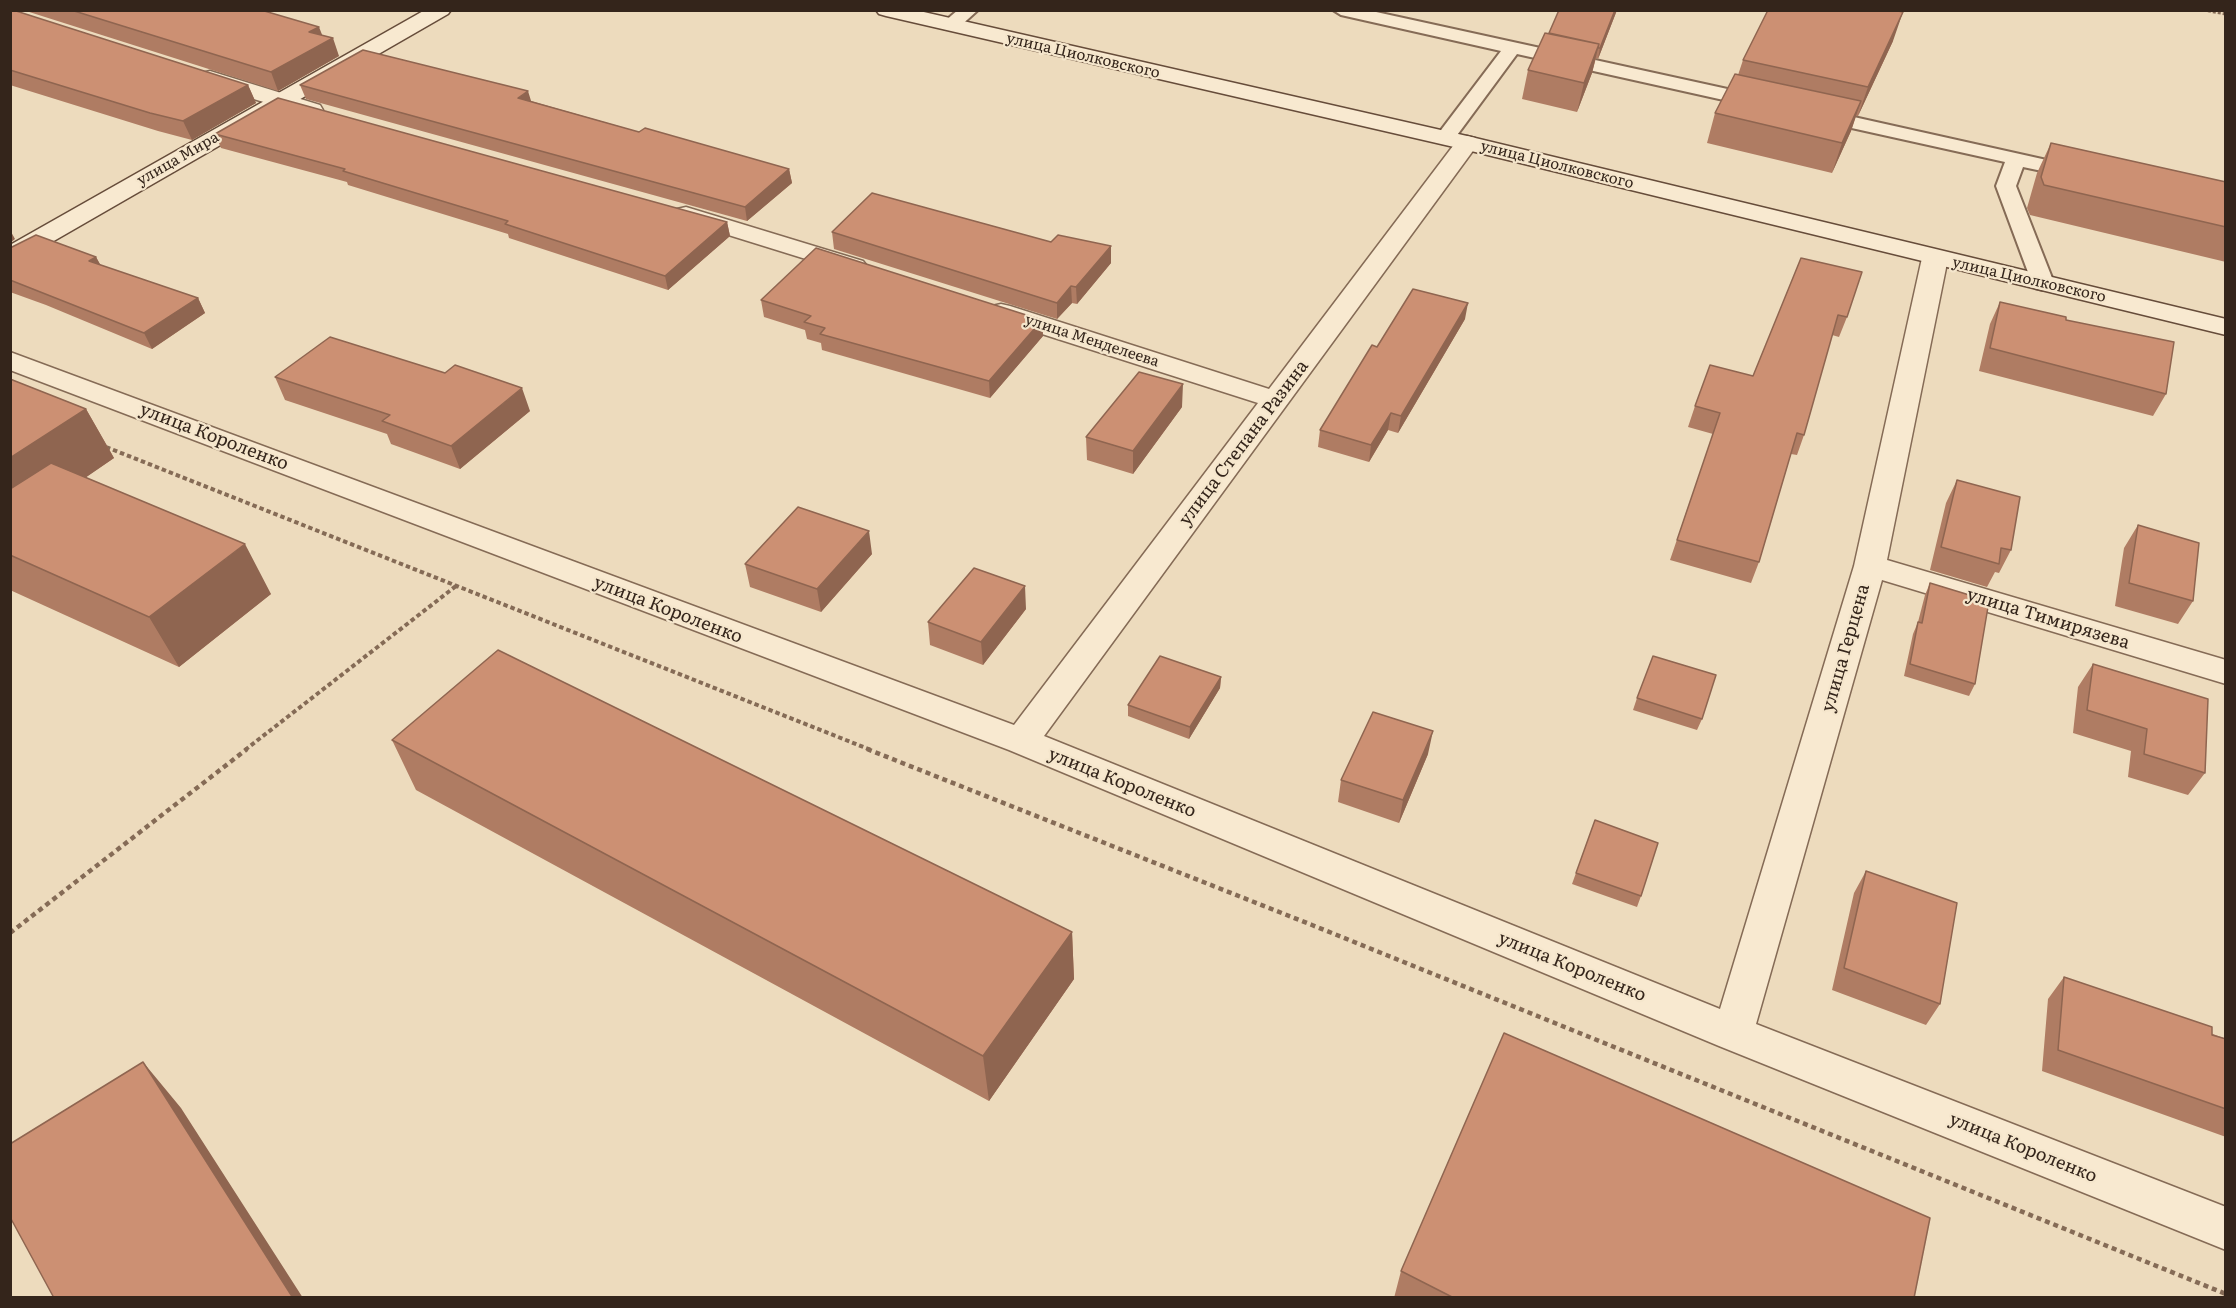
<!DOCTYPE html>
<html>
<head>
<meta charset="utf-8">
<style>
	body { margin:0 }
	#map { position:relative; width:2236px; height:1308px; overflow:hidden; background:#eddbbd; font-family:Literata,serif }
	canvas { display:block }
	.frame { position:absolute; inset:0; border:12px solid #34251b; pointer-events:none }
</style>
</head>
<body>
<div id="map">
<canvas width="2236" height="1308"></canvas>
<div class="frame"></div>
</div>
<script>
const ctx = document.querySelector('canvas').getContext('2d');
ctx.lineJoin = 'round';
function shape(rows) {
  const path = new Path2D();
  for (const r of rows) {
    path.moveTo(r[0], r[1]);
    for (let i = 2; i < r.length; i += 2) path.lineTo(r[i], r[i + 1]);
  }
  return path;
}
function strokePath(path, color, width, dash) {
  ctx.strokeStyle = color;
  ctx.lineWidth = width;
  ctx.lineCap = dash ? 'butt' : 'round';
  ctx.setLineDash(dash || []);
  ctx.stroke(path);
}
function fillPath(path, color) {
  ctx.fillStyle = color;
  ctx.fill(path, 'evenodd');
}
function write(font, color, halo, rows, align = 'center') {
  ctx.font = font + ' Literata,serif';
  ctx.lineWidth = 4.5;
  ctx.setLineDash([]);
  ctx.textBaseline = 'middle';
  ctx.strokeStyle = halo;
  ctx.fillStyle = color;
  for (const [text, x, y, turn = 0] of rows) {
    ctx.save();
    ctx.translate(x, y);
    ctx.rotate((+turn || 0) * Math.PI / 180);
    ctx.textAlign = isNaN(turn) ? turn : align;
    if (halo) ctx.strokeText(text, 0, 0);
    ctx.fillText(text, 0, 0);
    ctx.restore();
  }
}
const lane = shape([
	[958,10,978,10,957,29,945,29,942,25,945,21,958,10],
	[1333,10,1367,10,1764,97,1771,99,1774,103,1771,107,1764,109,1517,54,1452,142,1445,144,1438,142,1435,138,1501,51,1341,15,1333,10],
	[1818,109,2087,169,2090,173,2087,177,2080,179,2023,167,2016,186,2054,283,2051,288,2043,290,2035,288,2032,283,1996,186,2005,162,1811,119,1808,115,1811,111,1818,109]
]);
const street = shape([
	[210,71,320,105,323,110,320,115,312,117,202,83,199,78,202,73,210,71],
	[1467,136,1475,138,1479,143,1475,148,1044,736,1720,1009,1854,566,1922,258,1926,253,1935,250,1944,253,1948,258,1887,560,2226,660,2226,684,1882,580,1756,1024,2226,1207,2226,1250,1719,1046,1009,750,10,370,10,352,1014,725,1258,403,992,318,988,312,992,306,1001,304,1010,306,1269,389,1459,138,1467,136],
	[686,207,863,261,867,266,863,271,854,274,677,219,674,214,677,209,686,207]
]);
const secondary = shape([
	[425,10,451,10,448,14,19,261,10,263,10,245,425,10],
	[876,10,915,10,1467,136,2226,319,2226,335,1467,150,886,16,879,14,876,10]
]);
strokePath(lane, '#856b56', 4);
strokePath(street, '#856b56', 3);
strokePath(secondary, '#664c3a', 3);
strokePath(shape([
	[2203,10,2226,14]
]), '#856b56', 3, [3, 2]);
strokePath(shape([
	[106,447,871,750],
	[245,750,456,586]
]), '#856b56', 4, [4.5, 3]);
strokePath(shape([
	[867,749,1312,925,2226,1294],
	[10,933,247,749]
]), '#856b56', 4.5, [5, 4]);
fillPath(lane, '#f8e9d0');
fillPath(street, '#f8e9d0');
fillPath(secondary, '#f8e9d0');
fillPath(shape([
	[10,10,248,85,256,103,192,140,158,131,10,85],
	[23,10,261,10,339,56,278,91],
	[1617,10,1598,59,1596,58,1592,73,1577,112,1522,99,1528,70,1549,33],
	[1893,41,1858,116,1856,116,1851,131,1832,173,1707,143,1715,113,1738,75,1743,60],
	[300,85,531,101,639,132,789,169,792,183,747,221,306,99],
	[215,134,727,222,730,236,668,290,509,238,508,234,348,185,347,182,221,148],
	[2051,143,2226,182,2226,262,2030,215,2027,208,2037,173],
	[832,232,1111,263,1077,304,1072,303,1057,319,834,249],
	[10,248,96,257,100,265,198,298,205,313,152,349,46,305,10,292],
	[1801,258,1847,317,1839,337,1832,335,1804,435,1797,455,1791,454,1759,562,1751,583,1670,560,1713,434,1688,427,1695,406,1753,376],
	[761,300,1042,320,1043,336,990,398,822,350,821,343,807,339,805,330,764,317],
	[2000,302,2066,320,2166,394,2153,416,1979,371,1990,324],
	[1465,319,1398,433,1388,430,1369,462,1318,447,1320,430,1377,347],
	[275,377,530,411,460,469,391,444,387,434,285,400],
	[10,379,86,409,114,458,86,477,271,594,179,667,10,590],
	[1182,407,1133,474,1087,460,1086,437],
	[1957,480,2011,550,1999,573,1995,572,1987,587,1930,570,1946,503],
	[2138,525,2193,601,2178,624,2115,606,2124,548],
	[872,554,821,612,750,587,745,564],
	[1930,583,1975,684,1969,696,1904,676,1913,634,1918,622,1925,595],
	[1026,609,983,665,930,645,928,622],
	[2093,664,2205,773,2188,795,2128,777,2131,751,2073,733,2078,687],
	[1221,677,1220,688,1189,739,1128,716,1128,705],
	[1637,698,1702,719,1697,730,1633,710],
	[392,740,1072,932,1074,979,989,1101,416,790],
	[1428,754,1399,823,1338,802,1341,780],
	[1595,820,1641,896,1637,907,1572,884],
	[1866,871,1940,1004,1926,1025,1832,990,1854,893],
	[2064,977,2226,1039,2226,1137,2042,1071,2048,999],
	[1401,1271,1914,1298,1394,1298]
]), '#af7c63');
fillPath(shape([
	[1615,10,1617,10,1598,59,1600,48],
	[1903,12,1893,41,1858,116,1868,87],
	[319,27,325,42,333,38,339,56,278,91,271,72,309,32],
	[1599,44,1592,73,1577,112,1584,83],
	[248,85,256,103,192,140,183,121],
	[528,91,532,104,518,98],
	[1861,101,1851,131,1832,173,1842,143],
	[789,169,792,183,747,221,745,207],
	[727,222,730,236,668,290,665,276],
	[10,230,15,239,10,243],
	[1111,246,1111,263,1077,304,1076,287],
	[96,257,104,271,89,261],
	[1071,286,1072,303,1057,319,1057,303],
	[198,298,205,313,152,349,144,333],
	[1468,303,1465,319,1398,433,1401,416],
	[1042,320,1043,336,990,398,989,381],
	[1183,384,1182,407,1133,474,1133,451],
	[522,388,530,411,460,469,451,446],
	[86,409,114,458,27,518,10,492,10,458],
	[1391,413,1388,430,1369,462,1371,445],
	[869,531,872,554,821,612,817,589],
	[245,544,271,594,179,667,149,617],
	[1025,586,1026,609,983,665,981,642],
	[1221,677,1220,688,1189,739,1190,727],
	[1433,731,1428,754,1399,823,1403,800],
	[1072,932,1074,979,989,1101,983,1056],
	[143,1062,181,1108,303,1298,293,1298]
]), '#8f6550');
const building = shape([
	[10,10,13,10,248,85,183,121,150,113,10,70,10,10],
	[71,10,261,10,319,27,309,32,333,38,271,72,71,10],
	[1559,10,1615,10,1600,48,1598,48,1599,44,1549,33,1559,10],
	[1768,10,1893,10,1903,12,1868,87,1743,60,1768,10],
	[1545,33,1599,44,1584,83,1528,70,1545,33],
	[363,50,528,91,518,98,639,132,645,128,789,169,745,207,300,85,363,50],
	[1735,74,1861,101,1842,143,1715,113,1735,74],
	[278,98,727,222,665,276,505,224,508,221,343,171,345,169,215,134,278,98],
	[2051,143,2226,182,2226,227,2044,185,2041,177,2051,143],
	[872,193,1051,242,1058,235,1111,246,1076,287,1071,286,1057,303,832,232,872,193],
	[36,235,96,257,89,261,198,298,144,333,10,280,10,248,36,235],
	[816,248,1042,320,989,381,820,334,825,328,804,322,811,316,761,300,816,248],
	[1801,258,1862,272,1847,317,1838,315,1804,435,1797,433,1759,562,1677,540,1720,413,1695,406,1710,365,1753,376,1801,258],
	[1413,289,1468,303,1401,416,1391,413,1371,445,1320,430,1372,345,1377,347,1413,289],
	[2000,302,2066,317,2066,320,2174,342,2166,394,1990,348,2000,302],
	[330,337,445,373,455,365,522,388,451,446,382,421,390,415,275,377,330,337],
	[1139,372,1183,384,1133,451,1086,437,1139,372],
	[10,379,86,409,10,458,10,379],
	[51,463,245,544,149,617,10,555,10,489,51,463],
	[1957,480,2020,497,2011,550,2001,548,1999,564,1941,547,1957,480],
	[798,507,869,531,817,589,745,564,798,507],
	[2138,525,2199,543,2193,601,2129,583,2138,525],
	[974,568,1025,586,981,642,928,622,974,568],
	[1930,583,1989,601,1975,684,1910,664,1918,622,1922,623,1930,583],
	[498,650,1072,932,983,1056,392,740,498,650],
	[1160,656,1221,677,1190,727,1128,705,1160,656],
	[1653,656,1716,675,1702,719,1637,698,1653,656],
	[2093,664,2208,699,2205,773,2144,754,2147,729,2087,710,2093,664],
	[1373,712,1433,731,1403,800,1341,780,1373,712],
	[1595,820,1658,843,1641,896,1576,873,1595,820],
	[1866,871,1957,903,1940,1004,1844,968,1866,871],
	[2064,977,2212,1027,2212,1035,2226,1039,2226,1109,2058,1050,2064,977],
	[1504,1033,1930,1218,1914,1298,1454,1298,1401,1271,1504,1033],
	[143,1062,293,1298,54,1298,10,1217,10,1144,143,1062]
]);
fillPath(building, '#cc9073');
strokePath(building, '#8f6550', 1.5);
write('15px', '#34251b', '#f5e6cc', [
	["улица Циолковского",1083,56,13],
	["улица Мира",178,159,-30],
	["улица Циолковского",1557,165,14],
	["улица Циолковского",2029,280,13],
	["улица Менделеева",1092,341,18]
]);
write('18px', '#34251b', '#f5e6cc', [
	["улица Короленко",214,437,21],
	["улица Степана Разина",1244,443,-53],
	["улица Короленко",668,610,21],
	["улица Тимирязева",2048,619,17],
	["улица Герцена",1846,648,-74],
	["улица Короленко",1122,783,22],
	["улица Короленко",1572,967,22],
	["улица Короленко",2023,1148,22]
]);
</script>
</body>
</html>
